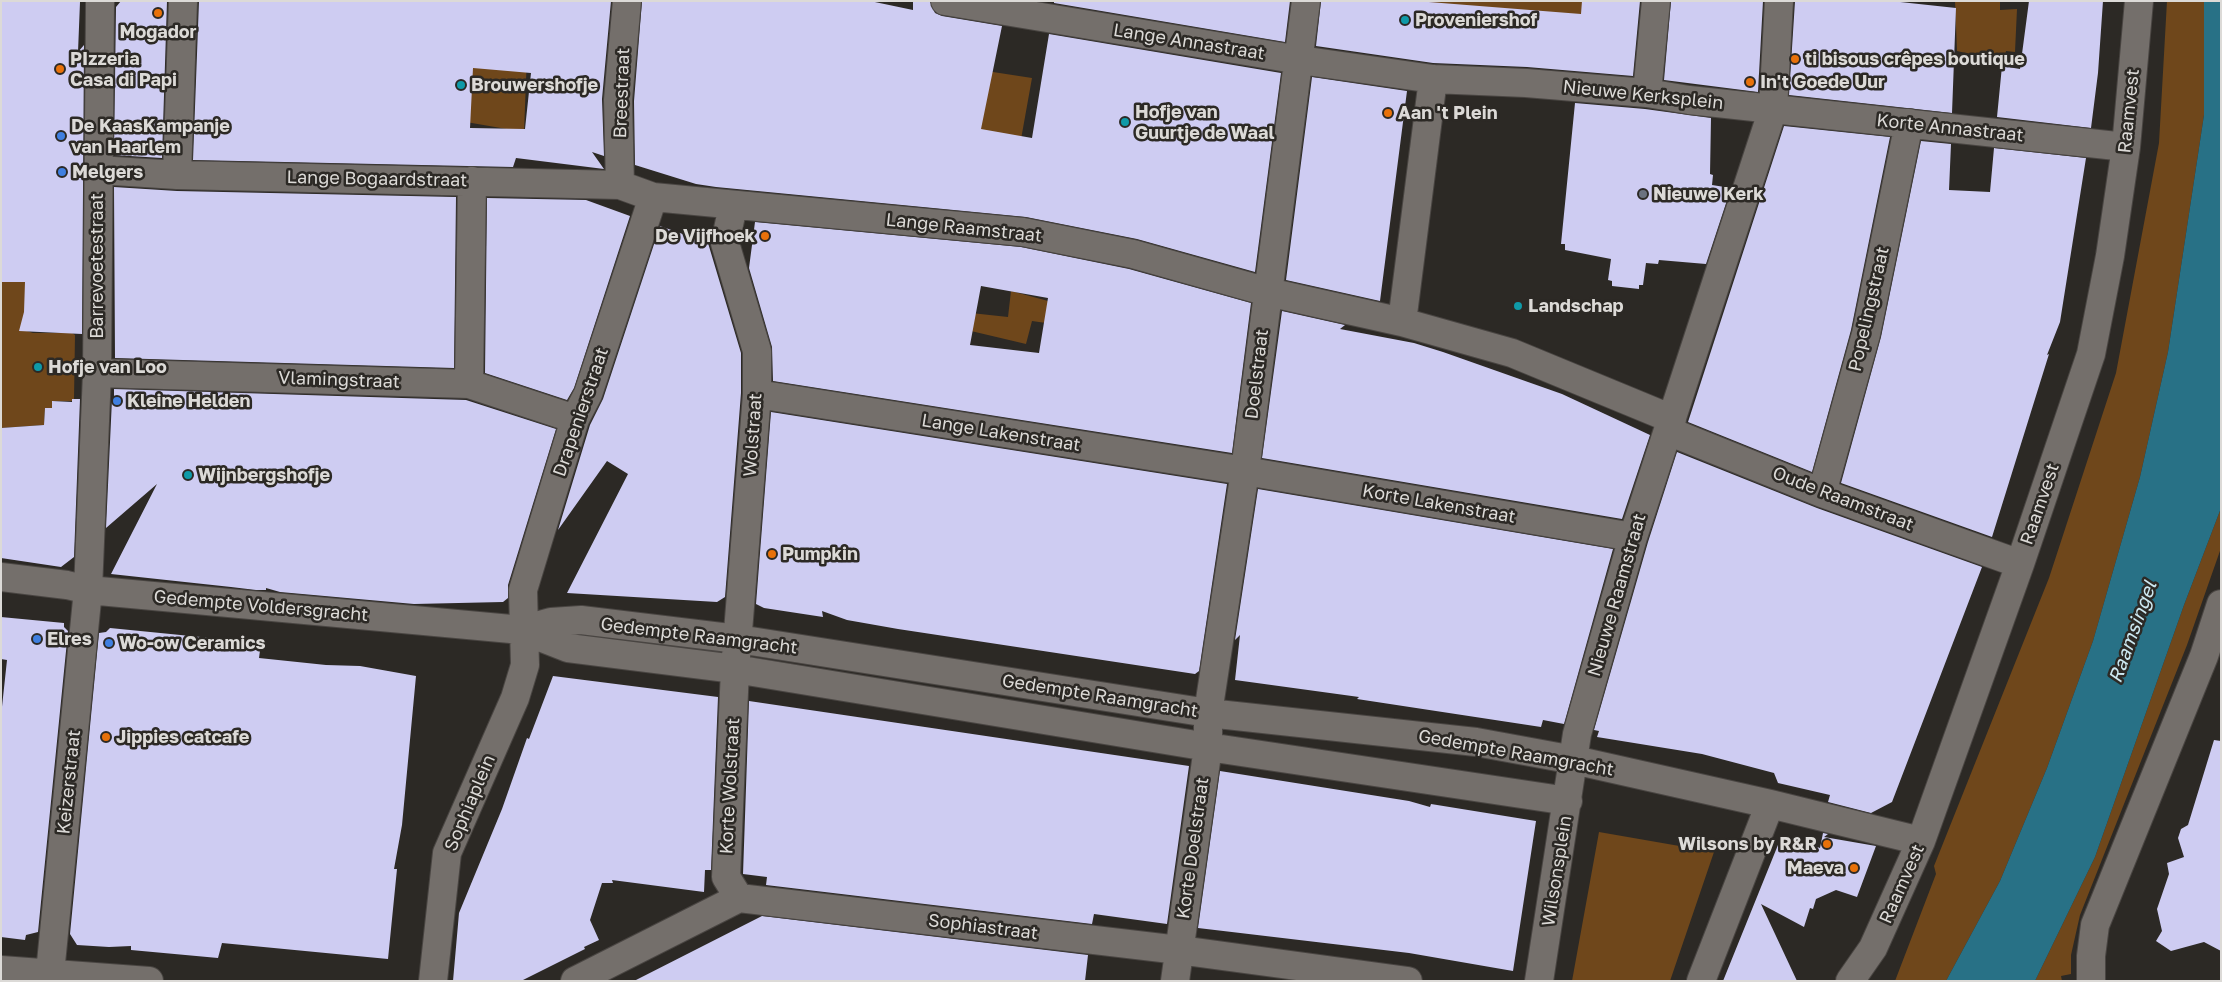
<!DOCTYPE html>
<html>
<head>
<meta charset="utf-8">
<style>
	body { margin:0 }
	#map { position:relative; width:2222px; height:982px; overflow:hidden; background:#2c2925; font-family:"Golos Text",sans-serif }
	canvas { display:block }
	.frame { position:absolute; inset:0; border:2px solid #dcdad7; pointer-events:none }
</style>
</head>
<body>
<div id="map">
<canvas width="2222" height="982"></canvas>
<div class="frame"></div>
</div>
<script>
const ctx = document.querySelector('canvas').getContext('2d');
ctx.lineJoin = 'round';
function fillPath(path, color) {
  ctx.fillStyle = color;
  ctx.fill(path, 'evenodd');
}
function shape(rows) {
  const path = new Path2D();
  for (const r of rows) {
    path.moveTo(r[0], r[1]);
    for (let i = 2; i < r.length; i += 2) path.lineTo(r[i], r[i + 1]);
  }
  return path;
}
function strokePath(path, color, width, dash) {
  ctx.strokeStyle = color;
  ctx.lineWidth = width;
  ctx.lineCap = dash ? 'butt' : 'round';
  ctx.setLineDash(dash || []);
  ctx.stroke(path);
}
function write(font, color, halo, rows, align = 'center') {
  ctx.font = font + ' "Golos Text",sans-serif';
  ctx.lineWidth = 5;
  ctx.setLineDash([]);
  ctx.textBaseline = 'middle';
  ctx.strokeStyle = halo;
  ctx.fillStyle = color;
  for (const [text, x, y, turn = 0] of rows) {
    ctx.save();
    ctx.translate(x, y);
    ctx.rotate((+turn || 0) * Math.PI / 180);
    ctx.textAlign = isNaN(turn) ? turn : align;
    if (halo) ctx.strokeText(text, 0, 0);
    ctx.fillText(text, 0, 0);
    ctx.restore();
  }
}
fillPath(shape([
	[1397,1,1583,1,1580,44,1535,11],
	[1955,1,2000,1,2000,10,2017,9,2015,52,2006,51,2004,62,1957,51],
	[2167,1,2204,1,2204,115,2168,352,2140,477,2093,641,2047,768,2000,881,1946,981,1895,981,1936,874,1934,866,2049,578,2116,373,2159,143],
	[435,5,528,30,524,132,466,122],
	[980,70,1032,78,1018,156,944,126],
	[1,282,27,282,24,330,33,333,72,333,75,335,74,399,72,401,52,401,52,408,45,408,44,425,1,428],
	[1011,291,1156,330,1060,325,1032,321,1026,344,971,331,971,313,1008,317],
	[2221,508,2221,548,2187,645,2080,915,2071,955,2071,974,2061,976,2062,981,2035,981,2095,857,2184,605],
	[1599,832,1714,852,1670,981,1572,981]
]), '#6f471b');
fillPath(shape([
	[2204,1,2221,1,2221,508,2184,605,2095,857,2035,981,1946,981,2000,881,2047,768,2093,641,2140,477,2168,352,2204,115]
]), '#287186');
fillPath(shape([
	[1,1,80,2,78,52,84,45,82,334,19,331,24,312,25,282,1,282],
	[121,1,167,1,162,158,114,155,116,7],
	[199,1,611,1,602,99,604,156,592,152,604,169,516,158,513,167,193,160],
	[473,68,531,73,525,129,470,128],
	[642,1,870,1,913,10,913,1,930,1,935,13,942,16,1002,26,981,129,1032,138,1049,34,1281,73,1255,272,1137,239,1026,217,716,187,696,184,635,165,634,101],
	[1054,1,1290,1,1285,42,1054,3],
	[1321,1,1416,1,1581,14,1582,1,1640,1,1633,76,1527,67,1433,63,1316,46],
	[1671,1,1763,1,1758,92,1664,80],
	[1795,1,1891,1,1956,8,1952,113,1789,95],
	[2029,1,2103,1,2098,73,2091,128,1997,117,2002,66,2020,69],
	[1312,77,1407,91,1380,301,1286,280],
	[1575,103,1645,109,1711,118,1710,174,1713,175,1712,185,1731,188,1706,264,1659,260,1658,264,1646,263,1643,285,1639,285,1639,289,1612,286,1612,281,1608,280,1611,259,1565,250,1565,244,1561,244],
	[1784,126,1890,137,1851,330,1812,472,1688,422],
	[1921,141,1951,144,1949,190,1990,192,1994,148,2086,158,2060,322,2047,355,2049,354,1992,537,1841,483,1881,337],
	[114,187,177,191,456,197,454,368,115,358],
	[487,198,586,200,630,216,574,388,567,400,485,373],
	[755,222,1021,247,1129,269,1251,303,1232,453,773,381,772,347,749,268],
	[981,286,1048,298,1039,353,970,345],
	[660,226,708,243,741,353,741,393,725,597,717,602,567,593,628,474,607,461,558,530,590,425,603,399],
	[1282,311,1345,325,1340,329,1414,343,1443,352,1562,394,1650,435,1622,519,1262,458],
	[114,389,466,400,556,429,508,585,508,598,503,602,414,604,280,592,266,588,266,590,256,590,231,587,111,574,157,484,106,528,112,399,114,399],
	[72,399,80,399,74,557,61,567,1,558,1,428,44,425,45,408,52,408,52,401,72,402],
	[771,412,1227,484,1199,671,1195,674,898,629,847,620,822,611,823,617,764,608,756,604],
	[1677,452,1817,508,1982,567,1892,802,1871,813,1828,802,1830,795,1778,783,1774,773,1702,754,1597,737,1599,731,1594,730,1648,542],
	[1258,489,1613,549,1564,724,1543,720,1541,727,1357,699,1359,697,1235,680,1240,635,1235,640],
	[1,617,64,623,64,627,68,631,38,932,26,935,25,940,1,937,1,716,7,660,1,659],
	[110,628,261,643,259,658,326,665,360,666,416,676,402,825,394,869,397,869,388,959,222,943,218,958,131,950,131,946,109,947,77,945,70,934,99,633,106,632],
	[553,676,718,697,711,870,705,870,704,892,612,880,613,883,602,883,590,920,599,940,584,947,585,949,521,981,453,981,459,913,502,809,527,738,529,739],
	[749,701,1189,766,1167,924,1094,914,1092,924,766,885,767,877,743,874],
	[2214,740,2221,741,2221,951,2204,942,2171,951,2156,941,2162,931,2157,909,2169,874,2167,863,2184,857,2178,838,2181,829,2188,825],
	[1220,771,1409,801,1430,807,1431,804,1536,821,1513,971,1409,953,1198,928],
	[1823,833,1828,834,1824,837,1876,846,1857,897,1836,890,1816,899,1813,909,1810,908,1804,927,1761,904,1797,981,1723,981,1782,835,1820,848],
	[762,916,1088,955,1085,981,634,981]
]), '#ceccf2');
const minor = shape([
	[945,1,1300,60,1433,79,1526,83,1647,93,1689,100,2126,147],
	[1647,93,1656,1],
	[98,170,177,175,620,185,653,197,1023,232,1133,254,1268,292,1402,322,1512,353,1672,419],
	[177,175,183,1],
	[620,185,618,100,627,1],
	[733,206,725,243,757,351,757,394,735,669,726,877,739,898],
	[1402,322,1433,79],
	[97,373,469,384,575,419],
	[469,384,472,181],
	[757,394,1245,471,1633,537],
	[1668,431,1822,493,2020,564],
	[1822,493,1866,334,1909,123],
	[1,577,67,585,88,590,522,630,568,648,735,669,1208,747,1568,801],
	[522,630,551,622,581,620,738,639,1208,713,1476,742,1574,760,1770,804,1921,841],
	[1,970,149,981],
	[55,981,50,973,88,590,97,373,100,1],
	[433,981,447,853,515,698,525,665,523,590,575,419,588,394,653,197],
	[575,981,739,898,1179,950,1408,981],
	[1175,981,1208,747,1208,713,1245,471,1306,1],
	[1539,981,1577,734,1633,537,1773,109,1779,1],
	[1701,981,1770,804],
	[1850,981,1873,948,1921,841,2020,564,2091,354,2110,256,2126,147,2139,1],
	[2091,981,2091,956,2095,925,2204,656,2221,604]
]);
strokePath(minor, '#494542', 30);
strokePath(minor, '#746f6b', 28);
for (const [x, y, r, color] of [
	[158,13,5,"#e8710a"],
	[1405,20,5,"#0f9aa8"],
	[1795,59,5,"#e8710a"],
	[60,69,5,"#e8710a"],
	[1750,82,5,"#e8710a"],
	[461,85,5,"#0f9aa8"],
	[1388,113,5,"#e8710a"],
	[1125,122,5,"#0f9aa8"],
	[61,136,5,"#3f7fe0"],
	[62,172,5,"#3f7fe0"],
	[1643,194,5,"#6b7280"],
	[765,236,5,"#e8710a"],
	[1518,306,5,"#0f9aa8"],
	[38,367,5,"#0f9aa8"],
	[117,401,5,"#3f7fe0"],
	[188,475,5,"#0f9aa8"],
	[772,554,5,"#e8710a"],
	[37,639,5,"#3f7fe0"],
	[109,643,5,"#3f7fe0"],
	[106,737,5,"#e8710a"],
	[1827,844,5,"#e8710a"],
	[1854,868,5,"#e8710a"]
]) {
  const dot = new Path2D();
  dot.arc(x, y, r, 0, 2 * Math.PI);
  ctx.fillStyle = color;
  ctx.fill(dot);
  strokePath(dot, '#2c2925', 2);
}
write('bold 18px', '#dcdad7', '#2c2925', [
	["Proveniershof",1415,20],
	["Mogador",158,32,"center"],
	["PIzzeria",70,59],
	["Casa di Papi",70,80],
	["ti bisous crêpes boutique",1805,59],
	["In't Goede Uur",1760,82],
	["Brouwershofje",471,85],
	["Hofje van",1135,112],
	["Guurtje de Waal",1135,133],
	["Aan 't Plein",1398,113],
	["De KaasKampanje",71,126],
	["van Haarlem",71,147],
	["Melgers",72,172],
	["Nieuwe Kerk",1653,194],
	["De Vijfhoek",755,236,"right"],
	["Landschap",1528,306],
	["Hofje van Loo",48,367],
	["Kleine Helden",127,401],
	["Wijnbergshofje",198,475],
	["Pumpkin",782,554],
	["Elres",47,639],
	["Wo-ow Ceramics",119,643],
	["Jippies catcafe",116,737],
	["Wilsons by R&R",1817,844,"right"],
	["Maeva",1844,868,"right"]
], 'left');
write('18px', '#dcdad7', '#2c2925', [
	["Lange Annastraat",1189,42,9],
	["Breestraat",622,93,-88],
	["Nieuwe Kerksplein",1643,95,6],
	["Raamvest",2129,111,-84],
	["Korte Annastraat",1950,128,6],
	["Lange Bogaardstraat",377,179,1],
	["Lange Raamstraat",964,228,6],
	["Barrevoetestraat",97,266,-90],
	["Popelingstraat",1869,309,-77],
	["Doelstraat",1257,374,-83],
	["Vlamingstraat",339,380,2],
	["Drapenierstraat",581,412,-71],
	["Lange Lakenstraat",1001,433,9],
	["Wolstraat",753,435,-86],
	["Oude Raamstraat",1843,499,21],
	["Korte Lakenstraat",1439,504,10],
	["Raamvest",2040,504,-71],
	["Nieuwe Raamstraat",1617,595,-74],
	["Gedempte Voldersgracht",261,606,5],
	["Gedempte Raamgracht",699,636,7],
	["Gedempte Raamgracht",1100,696,9],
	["Gedempte Raamgracht",1516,753,10],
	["Keizerstraat",69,782,-84],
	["Korte Wolstraat",730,786,-87],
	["Sophiaplein",470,803,-67],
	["Korte Doelstraat",1193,848,-82],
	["Wilsonsplein",1557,871,-81],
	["Raamvest",1902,884,-66],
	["Sophiastraat",983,927,7]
]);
write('italic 19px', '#cde9f2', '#2c2925', [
	["Raamsingel",2133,632,-70]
]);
</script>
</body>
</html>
